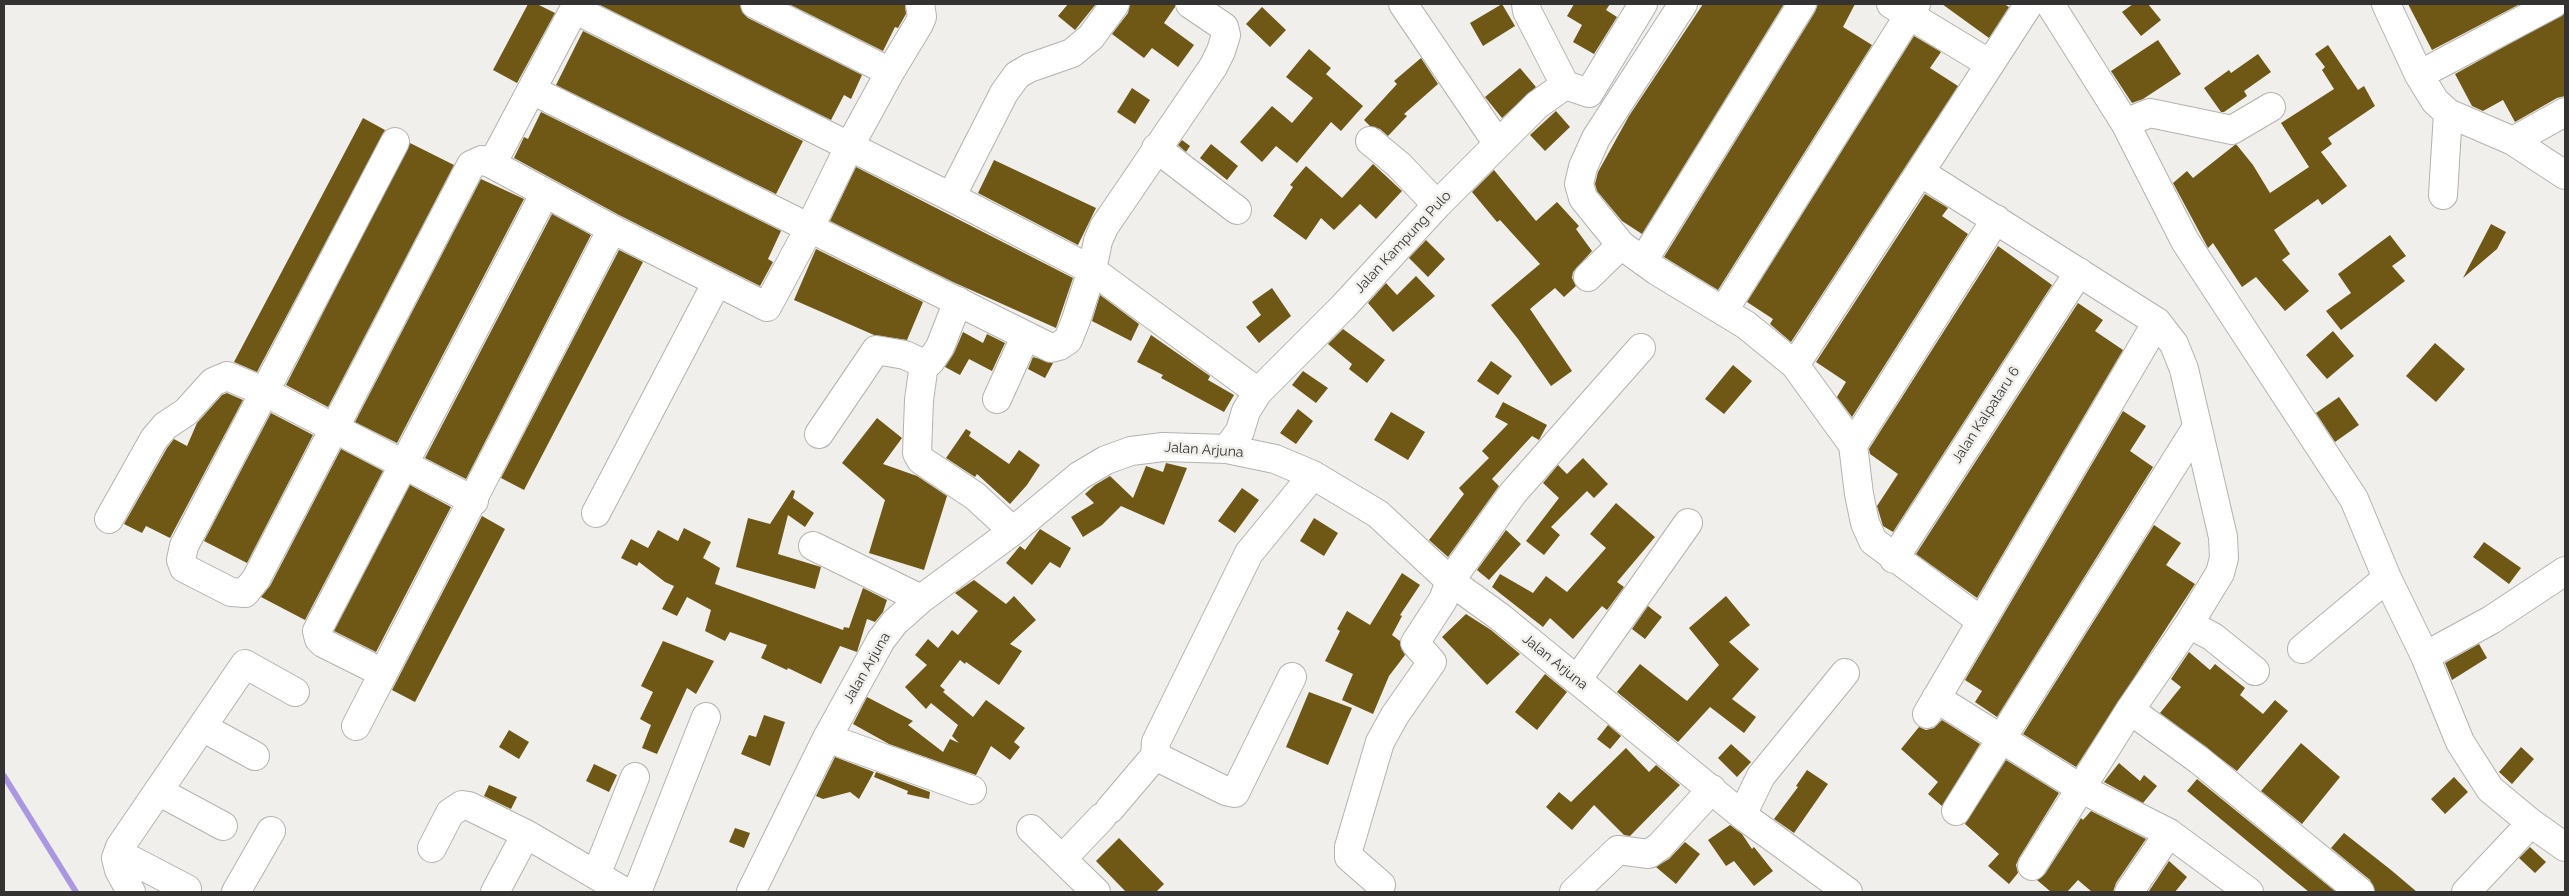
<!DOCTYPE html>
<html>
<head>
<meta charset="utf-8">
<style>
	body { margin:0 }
	#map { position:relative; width:2569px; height:896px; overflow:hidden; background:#f0efeb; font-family:Raleway,sans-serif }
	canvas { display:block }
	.frame { position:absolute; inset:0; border:5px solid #343332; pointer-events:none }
</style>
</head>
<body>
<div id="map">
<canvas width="2569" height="896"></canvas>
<div class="frame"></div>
</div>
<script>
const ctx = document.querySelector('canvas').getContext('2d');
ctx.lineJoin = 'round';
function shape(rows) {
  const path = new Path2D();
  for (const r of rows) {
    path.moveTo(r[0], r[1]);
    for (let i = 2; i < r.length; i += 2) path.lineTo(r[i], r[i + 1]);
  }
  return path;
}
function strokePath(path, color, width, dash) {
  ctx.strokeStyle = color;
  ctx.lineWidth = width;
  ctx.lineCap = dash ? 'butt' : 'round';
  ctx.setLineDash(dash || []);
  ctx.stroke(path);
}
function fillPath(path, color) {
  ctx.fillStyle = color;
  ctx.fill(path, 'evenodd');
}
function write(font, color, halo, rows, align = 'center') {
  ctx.font = font + ' Raleway,sans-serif';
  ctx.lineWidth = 5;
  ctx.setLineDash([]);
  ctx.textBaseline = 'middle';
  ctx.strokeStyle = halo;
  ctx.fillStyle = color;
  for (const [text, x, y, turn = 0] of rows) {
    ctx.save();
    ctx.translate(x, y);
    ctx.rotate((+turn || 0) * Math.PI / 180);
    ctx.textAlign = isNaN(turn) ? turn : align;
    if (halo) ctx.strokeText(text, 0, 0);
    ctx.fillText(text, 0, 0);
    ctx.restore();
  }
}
strokePath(shape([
	[4,776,76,892]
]), '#ab97e1', 6);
fillPath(shape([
	[528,4,537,4,555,13,517,83,493,70],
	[598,4,740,4,742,12,748,18,862,75,851,99,844,95,831,120],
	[789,4,905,4,906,14,898,28,895,27,883,51],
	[1068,4,1096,4,1075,30,1058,16],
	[1130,4,1175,4,1175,7,1164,23,1194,45,1178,67,1152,48,1144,58,1112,34,1128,13],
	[1502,4,1515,26,1483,46,1470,23],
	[1574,4,1610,4,1606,10,1617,17,1594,54,1573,42,1582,25,1567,16],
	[1703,4,1784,4,1642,234,1622,221,1597,191,1595,184,1598,172,1629,116],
	[1818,4,1855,4,1843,27,1872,45,1718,290,1664,257,1815,12],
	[1942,4,2004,4,2009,7,1989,38],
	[2133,4,2148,4,2161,20,2141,36,2122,12],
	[2408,4,2520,4,2432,50],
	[1262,7,1286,30,1270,47,1246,24],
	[2565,13,2565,96,2557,98,2515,122,2503,100,2483,111,2472,106,2455,74],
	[583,31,803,141,776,194,556,85],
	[1914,36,1941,52,1930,68,1958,86,1791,342,1770,324,1773,319,1747,302],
	[2158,40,2181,74,2143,99,2132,103,2111,71],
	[2328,45,2358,90,2364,86,2375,106,2328,138,2332,144,2321,152,2347,186,2322,205,2318,199,2274,230,2290,254,2282,260,2309,291,2285,311,2256,277,2242,287,2213,243,2208,248,2173,183,2187,171,2193,178,2236,144,2253,165,2270,193,2309,167,2281,123,2334,89,2322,70,2325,67,2315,54],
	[1309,49,1331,68,1326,74,1363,106,1341,131,1331,122,1297,163,1276,146,1262,162,1240,142,1272,106,1292,123,1313,98,1286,77],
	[2258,54,2271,72,2244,91,2247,96,2224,112,2221,112,2204,88,2229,70,2231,73],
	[1421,58,1438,84,1404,114,1407,116,1388,136,1380,129,1370,126,1364,120,1397,84,1394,81],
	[1520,68,1536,87,1502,118,1485,97],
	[1132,88,1150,100,1135,124,1117,112],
	[1556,111,1570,127,1545,151,1530,135],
	[541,112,781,231,768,259,773,262,760,286,619,215,514,158,524,137,528,139],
	[363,118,385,130,257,372,234,362],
	[1182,140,1190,146,1186,152,1178,145],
	[410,143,454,165,328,407,286,385],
	[1211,144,1238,166,1227,180,1200,158],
	[994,160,1096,208,1078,245,978,193],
	[1373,164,1402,191,1376,219,1360,204,1334,230,1321,218,1306,240,1273,216,1293,187,1290,185,1306,166,1342,198],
	[856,167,1073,278,1056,328,953,282,830,221],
	[1494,170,1536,221,1557,202,1579,226,1576,229,1592,251,1573,272,1572,278,1576,286,1564,297,1555,288,1530,309,1572,371,1551,386,1518,339,1491,305,1540,264,1500,220,1497,222,1472,192],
	[481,179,524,199,397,443,355,422],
	[1925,194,1948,208,1942,216,1968,234,1852,417,1837,397,1846,382,1816,362],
	[552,214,591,235,466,479,425,458],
	[2491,224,2506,232,2497,249,2463,278],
	[2390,235,2406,256,2392,266,2405,281,2341,330,2326,311,2351,293,2338,274],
	[1426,240,1445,259,1428,277,1409,258],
	[1998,246,2052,285,1893,532,1883,526,1877,506,1898,474,1870,454,1869,449],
	[816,249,923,302,907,340,874,335,794,300],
	[619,250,643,262,524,490,501,478],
	[1416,276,1435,296,1393,332,1368,303,1386,283,1397,295],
	[1272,288,1291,316,1259,343,1246,327,1261,315,1252,302],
	[1100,295,1139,324,1131,341,1092,321],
	[2078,303,2103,320,2095,331,2123,350,1977,598,1916,554],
	[1343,329,1385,360,1367,383,1349,369,1352,364,1328,344],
	[2333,331,2354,356,2327,379,2306,355],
	[963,332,983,343,987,334,1005,343,992,371,969,359,960,375,945,367,954,353],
	[1151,335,1210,376,1208,380,1234,395,1224,412,1161,378,1163,375,1137,362],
	[2435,343,2465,369,2436,402,2406,376],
	[1033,357,1053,363,1045,378,1028,369],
	[1491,361,1512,376,1498,395,1477,381],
	[1733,365,1752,381,1724,414,1705,399],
	[1303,371,1328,388,1316,403,1292,385],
	[227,393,243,400,170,538,146,526,142,533,124,524,167,448,174,439,187,446,197,423,222,395],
	[2339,397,2359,425,2335,442,2316,413],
	[1503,402,1547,425,1539,440,1532,436,1492,479,1499,486,1448,557,1429,540,1464,494,1459,488,1489,458,1482,451,1508,424,1495,417],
	[1298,409,1313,421,1296,444,1280,433],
	[2123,411,2146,426,2130,451,2153,467,1997,717,1975,702,1982,691,1965,680],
	[1391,412,1425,432,1408,460,1374,440],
	[271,413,313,435,247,563,204,541],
	[877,418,902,438,883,464,917,476,947,496,924,570,869,553,885,500,842,463],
	[966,429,971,432,969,436,1009,464,1019,450,1040,465,1027,485,1010,504,977,474,975,477,946,458],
	[341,449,383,471,305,620,261,597,270,586],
	[1583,458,1608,484,1594,498,1587,491,1551,527,1560,535,1544,555,1526,541,1559,498,1543,483,1558,465,1567,474],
	[1166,463,1187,468,1164,525,1121,506,1102,525,1083,537,1071,517,1094,503,1085,494,1095,485,1110,476,1133,498,1146,466,1163,472],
	[410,485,451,507,376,652,334,631],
	[1242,488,1259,500,1235,533,1218,521],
	[792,490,795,491,793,498,814,513,805,527,788,515,778,554,821,567,815,589,736,567,748,518,770,524],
	[1616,503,1655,537,1617,582,1624,587,1607,610,1602,606,1573,639,1550,618,1543,627,1492,587,1500,574,1533,593,1546,576,1567,592,1606,548,1590,534],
	[482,516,505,529,415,702,392,690],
	[1314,518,1338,533,1324,556,1300,541],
	[2154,525,2181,543,2166,565,2195,584,2076,767,2023,734],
	[684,528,711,542,703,558,720,568,715,584,843,630,844,627,849,628,863,588,887,600,883,612,875,622,867,619,857,652,840,646,821,684,788,668,787,670,761,658,767,645,730,632,725,641,705,631,711,610,687,597,677,616,662,609,674,586,665,582,639,562,637,566,621,558,631,539,648,548,658,530,678,541],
	[1040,529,1071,548,1060,568,1050,562,1032,585,1006,563,1020,546,1025,550],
	[1506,530,1521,544,1489,580,1477,570],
	[2484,542,2521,568,2509,584,2473,557],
	[1402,573,1420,585,1400,615,1402,616,1392,635,1400,641,1400,645,1405,655,1389,676,1373,714,1342,700,1353,674,1325,661,1340,631,1337,629,1347,611,1370,625],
	[974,580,1006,604,1014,596,1036,620,1010,644,1022,651,999,685,966,662,965,664,960,660,940,686,945,690,943,692,973,717,986,700,1025,728,1014,742,1020,747,1010,760,991,746,976,775,889,744,853,724,867,697,913,721,908,725,943,752,950,739,959,743,952,736,958,725,931,703,926,709,905,687,927,665,915,655,928,639,938,648,952,630,958,635,978,611,955,593],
	[1726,596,1750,625,1729,642,1759,669,1732,699,1756,717,1744,733,1710,707,1678,742,1617,692,1640,664,1687,701,1719,665,1689,628],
	[1648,606,1662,617,1645,639,1632,629],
	[1466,614,1491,630,1520,654,1487,685,1442,637],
	[663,641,714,661,696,694,687,688,657,754,642,748,651,725,640,719,653,692,641,686],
	[2479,644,2487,658,2452,680,2445,663],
	[2189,652,2210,670,2215,664,2245,688,2240,695,2263,714,2275,700,2288,711,2237,771,2160,713,2181,687,2171,679],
	[1545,674,1567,692,1537,730,1515,712],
	[1309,692,1352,708,1328,765,1286,747],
	[764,715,785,722,770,766,741,754,749,735,756,737],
	[1942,720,1980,744,1942,806,1928,794,1938,782,1901,749,1919,727,1926,730,1934,728],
	[1608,725,1621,736,1610,749,1597,739],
	[509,730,529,742,519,759,499,747],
	[2301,743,2340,777,2302,824,2261,791],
	[1731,744,1751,762,1737,777,1718,758],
	[2521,747,2534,759,2512,784,2499,772],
	[1626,748,1649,772,1656,765,1680,785,1630,836,1624,835,1594,805,1572,830,1546,807,1559,792,1571,802],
	[835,757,874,772,859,799,850,792,823,799,816,796],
	[2006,760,2059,793,2019,858,2016,865,2018,873,2009,884,1988,866,1999,854,1965,824],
	[2119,763,2140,781,2144,775,2157,786,2143,803,2104,782],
	[594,764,617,775,609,792,586,781],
	[1807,770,1828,784,1794,833,1774,819,1798,787,1796,786],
	[876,772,930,792,929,799,907,794,908,791,874,777],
	[2454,777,2468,792,2445,814,2431,799],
	[2197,779,2336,892,2309,892,2287,874,2187,791],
	[489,785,517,797,511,809,484,796],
	[2091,811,2146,839,2116,883,2113,892,2092,892,2078,880,2067,892,2051,892,2037,880,2045,874,2081,818,2083,820],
	[1730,825,1742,834,1752,849,1754,847,1773,871,1754,886,1734,861,1726,866,1708,840],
	[735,828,750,833,744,848,729,842],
	[2344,833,2391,870,2417,892,2375,892,2370,880,2331,848],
	[1119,838,1164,884,1156,892,1126,892,1096,861],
	[1685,842,1700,854,1676,884,1656,867,1669,859],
	[2530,847,2546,862,2535,873,2519,858],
	[2169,861,2187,877,2175,892,2150,892,2149,891]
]), '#6f5716');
const minor = shape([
	[755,4,890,72],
	[1403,4,1498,144],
	[1526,4,1527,11,1565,85],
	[1683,4,1596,138,1583,167,1579,184,1583,198,1621,245,1657,271,1746,325,1795,365,1853,445,1859,494,1865,523,1873,541,1981,621],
	[1891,4,1990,64],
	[2050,4,2125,123,2185,241,2354,499,2387,578,2425,656,2460,742,2490,789,2531,823,2565,847],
	[2386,4,2419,75,2435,101,2448,113,2513,141,2565,175],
	[574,9,951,197,1092,270,1258,392],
	[2419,75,2553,4],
	[532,90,1051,348,1059,346,1068,340,1076,320,1092,270,1098,241,1104,227,1213,67,1221,51,1226,35,1224,27,1190,4],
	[1589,93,1643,4],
	[2125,123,2150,113,2232,130,2271,107],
	[1370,141,1399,165,1437,205],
	[2513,141,2565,112],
	[395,142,184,546,181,560,184,568,231,592,245,593,256,579,471,165,482,160,492,164,612,229,767,307,809,229,849,147,890,72,919,24,922,17,920,4],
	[1156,148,1237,210],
	[492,164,577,4],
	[1920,172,2157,322,1927,714],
	[2443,195,2448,113],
	[951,197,1004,93,1017,75,1029,68,1072,53,1091,37,1115,4],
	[1643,261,1802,4],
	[1588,277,1621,245],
	[1724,310,1916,4],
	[924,364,919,400,917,453,921,460,975,496,1013,531],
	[1795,365,2029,4],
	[997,399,1025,337],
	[819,434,876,350,905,355,924,364,930,362,940,347,958,301],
	[1853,445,1996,219],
	[1227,449,1240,431,1246,411,1258,392,1343,307,1437,205,1537,105,1565,85,1589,93],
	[596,513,717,282],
	[109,519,154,439,165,426,186,412,213,382,227,376,265,392,474,501],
	[813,546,921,599],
	[1894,559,2079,272],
	[2189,624,2213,637,2255,671],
	[2302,649,2387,578],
	[2425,656,2491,620,2565,571],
	[383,673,323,643,319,639,317,631,545,193],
	[1292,677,1235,793,1226,791,1155,756,1156,742,1249,553,1313,475],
	[1577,680,1688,523],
	[1936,698,2080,788,2169,833,2249,892],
	[2130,710,2199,760,2360,892],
	[356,726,612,229],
	[202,727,255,756],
	[827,738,972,790],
	[158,791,223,826],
	[1110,809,1155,756],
	[1956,811,2197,427],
	[1742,815,1761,776,1845,673],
	[1031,829,1096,892],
	[432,848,450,813,462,805,469,806,526,834],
	[118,853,187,889],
	[1063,858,1102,817],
	[2032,866,2130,710,2189,624,2220,573,2224,558,2223,537,2184,369,2174,344,2157,322],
	[596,875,635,777],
	[1381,885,1349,857,1349,847,1380,742,1395,715,1432,662,1415,643,1443,600,1450,581,1513,493,1641,348],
	[131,892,119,870,116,858,120,847,245,664,295,692],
	[236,892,271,831],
	[495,892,526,834,625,892],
	[637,892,706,717],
	[751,892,827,738,881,640,895,622,921,599,1013,531,1079,476,1106,460,1131,451,1163,447,1227,449,1275,459,1313,475,1378,514,1450,581,1500,617,1742,815,1848,892],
	[1574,892,1618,850,1649,854,1660,846,1712,789],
	[2129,892,2169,833],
	[2466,892,2531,823]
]);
strokePath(minor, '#b3b2af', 30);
strokePath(minor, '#fff', 28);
write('14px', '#343332', '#f0efeb', [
	["Jalan Kampung Pulo",1403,242,-47],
	["Jalan Kalpataru 6",1986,415,-57],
	["Jalan Arjuna",1204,450,4],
	["Jalan Arjuna",1555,662,39],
	["Jalan Arjuna",867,668,-60]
]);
</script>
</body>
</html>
